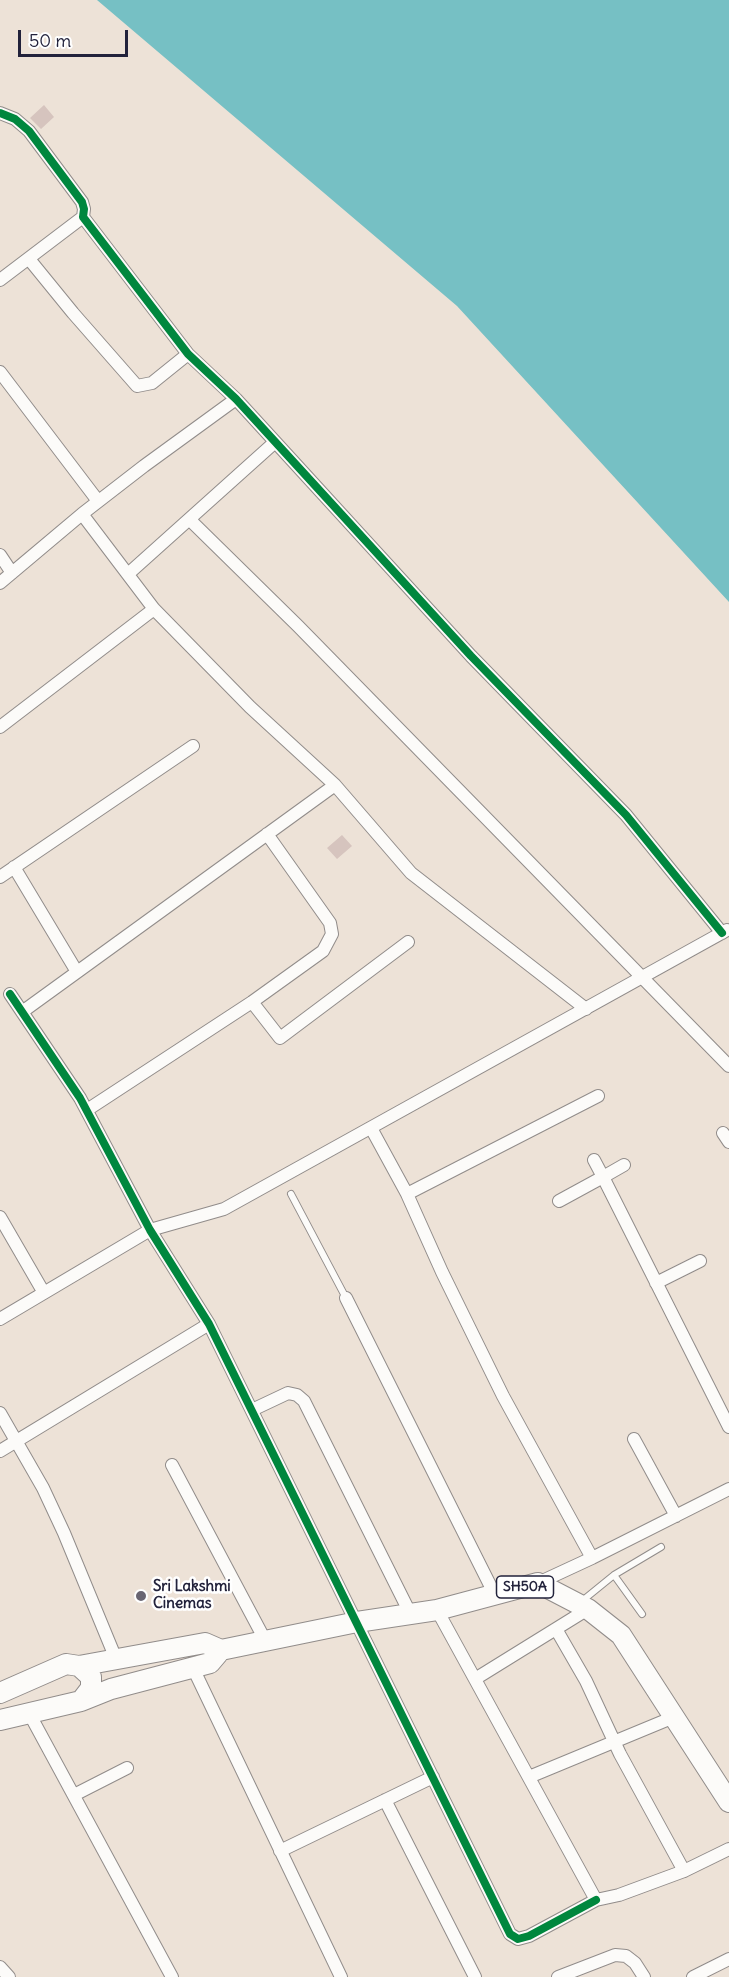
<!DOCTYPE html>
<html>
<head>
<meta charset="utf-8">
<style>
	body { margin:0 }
	#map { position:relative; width:729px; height:1977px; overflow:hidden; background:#ede2d7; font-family:Delius,sans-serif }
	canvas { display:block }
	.scale { position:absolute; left:18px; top:30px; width:110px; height:27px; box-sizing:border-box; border:3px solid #22223b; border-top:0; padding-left:8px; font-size:18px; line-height:21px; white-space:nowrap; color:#22223b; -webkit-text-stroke:4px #fff; paint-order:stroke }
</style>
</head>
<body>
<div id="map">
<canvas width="729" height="1977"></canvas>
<div class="scale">50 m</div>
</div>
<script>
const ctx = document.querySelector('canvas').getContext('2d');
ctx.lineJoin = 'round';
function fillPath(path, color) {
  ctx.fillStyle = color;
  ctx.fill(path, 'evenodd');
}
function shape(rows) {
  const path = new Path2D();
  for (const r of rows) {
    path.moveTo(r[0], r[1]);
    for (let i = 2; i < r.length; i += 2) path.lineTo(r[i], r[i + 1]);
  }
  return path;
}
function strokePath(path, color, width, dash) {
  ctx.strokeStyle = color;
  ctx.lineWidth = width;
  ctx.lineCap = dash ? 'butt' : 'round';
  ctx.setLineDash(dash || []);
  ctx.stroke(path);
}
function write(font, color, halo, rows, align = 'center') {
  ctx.font = font + ' Delius,sans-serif';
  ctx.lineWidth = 5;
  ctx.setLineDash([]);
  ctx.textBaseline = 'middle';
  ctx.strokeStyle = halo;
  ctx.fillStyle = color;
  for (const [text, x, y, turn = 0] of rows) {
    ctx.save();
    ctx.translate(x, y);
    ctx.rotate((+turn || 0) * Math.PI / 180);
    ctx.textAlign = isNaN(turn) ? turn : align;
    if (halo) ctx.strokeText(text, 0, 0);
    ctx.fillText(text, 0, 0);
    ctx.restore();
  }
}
fillPath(shape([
	[97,0,729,0,729,602,457,306]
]), '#76c0c4');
fillPath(shape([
	[44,105,54,117,41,129,30,118],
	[342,835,352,846,337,859,327,848]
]), '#d6c4be');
const lane = shape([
	[291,1194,346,1298],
	[582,1601,614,1575],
	[642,1614,614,1575,661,1547]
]);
const street = shape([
	[0,113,15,119,29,131,82,202,84,209,83,217,188,354,236,399,471,656,626,815,722,933],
	[29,259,73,313,137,386,152,383,188,354],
	[0,280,83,217],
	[0,372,98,501],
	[82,514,154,609,250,707,335,785,411,873,586,1009],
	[190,520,298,626,729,1066],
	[0,555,12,573],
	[128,574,274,443],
	[0,583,82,514,144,466,236,399],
	[0,727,154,609],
	[14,867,77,972],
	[0,877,193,746],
	[10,994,80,1098,150,1230,209,1324,510,1934,518,1939,529,1936,596,1900],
	[252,1002,280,1038,408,942],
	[22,1012,335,785],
	[87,1110,252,1002,323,951,332,934,330,923,267,834],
	[371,1128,407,1194,442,1272,503,1396,592,1558,538,1583],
	[723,1133,729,1142],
	[594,1160,603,1177,624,1165],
	[407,1194,598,1096],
	[559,1201,603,1177,729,1427],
	[0,1217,44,1293],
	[656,1283,700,1261],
	[346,1298,495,1595],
	[0,1319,150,1230,224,1209,727,930],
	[252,1410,288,1393,297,1395,304,1401,411,1615],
	[0,1413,43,1488,64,1533,116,1659],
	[634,1439,676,1516],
	[0,1451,209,1324],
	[172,1465,265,1640],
	[592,1558,729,1489],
	[437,1610,596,1900,619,1895,684,1871,729,1849],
	[556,1629,586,1681,620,1754,684,1871],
	[193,1668,341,1977],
	[475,1679,588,1609],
	[29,1713,172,1977],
	[529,1777,674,1717],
	[74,1795,127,1768],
	[385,1800,475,1977],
	[280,1851,433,1777],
	[0,1967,9,1977],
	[558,1977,615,1955,626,1956,635,1963,644,1977],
	[693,1977,729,1959]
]);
const primary = shape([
	[79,1666,205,1643,221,1650],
	[0,1693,66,1664,79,1666,91,1677,91,1688,81,1701,0,1720],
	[81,1701,111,1689,210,1663,221,1650,357,1622,437,1610,538,1583,588,1609,621,1635,729,1802]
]);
strokePath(lane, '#918c8a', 8);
strokePath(street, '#918c8a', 14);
strokePath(primary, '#918c8a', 22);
strokePath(lane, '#fcfbf9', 6);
strokePath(street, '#fcfbf9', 12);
strokePath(primary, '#fcfbf9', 20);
strokePath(shape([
	[0,113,15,119,29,131,82,202,84,209,83,217,188,354,236,399,471,656,626,815,722,933],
	[10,994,80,1098,150,1230,209,1324,510,1934,518,1939,529,1936,596,1900]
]), '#00873e', 8);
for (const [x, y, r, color] of [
	[141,1596,6,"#696572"]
]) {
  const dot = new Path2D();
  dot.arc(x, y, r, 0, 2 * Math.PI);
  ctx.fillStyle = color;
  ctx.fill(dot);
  strokePath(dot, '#fff', 2);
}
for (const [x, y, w] of [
	[525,1587,57]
]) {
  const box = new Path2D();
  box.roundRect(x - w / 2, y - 11, w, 22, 4.5);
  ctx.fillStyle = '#fff';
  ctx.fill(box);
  strokePath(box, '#22223b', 1.5);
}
write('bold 14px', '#22223b', null, [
	["SH50A",525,1587]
]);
write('bold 15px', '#22223b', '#fff', [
	["Sri Lakshmi",153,1587],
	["Cinemas",153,1604]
], 'left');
</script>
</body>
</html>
